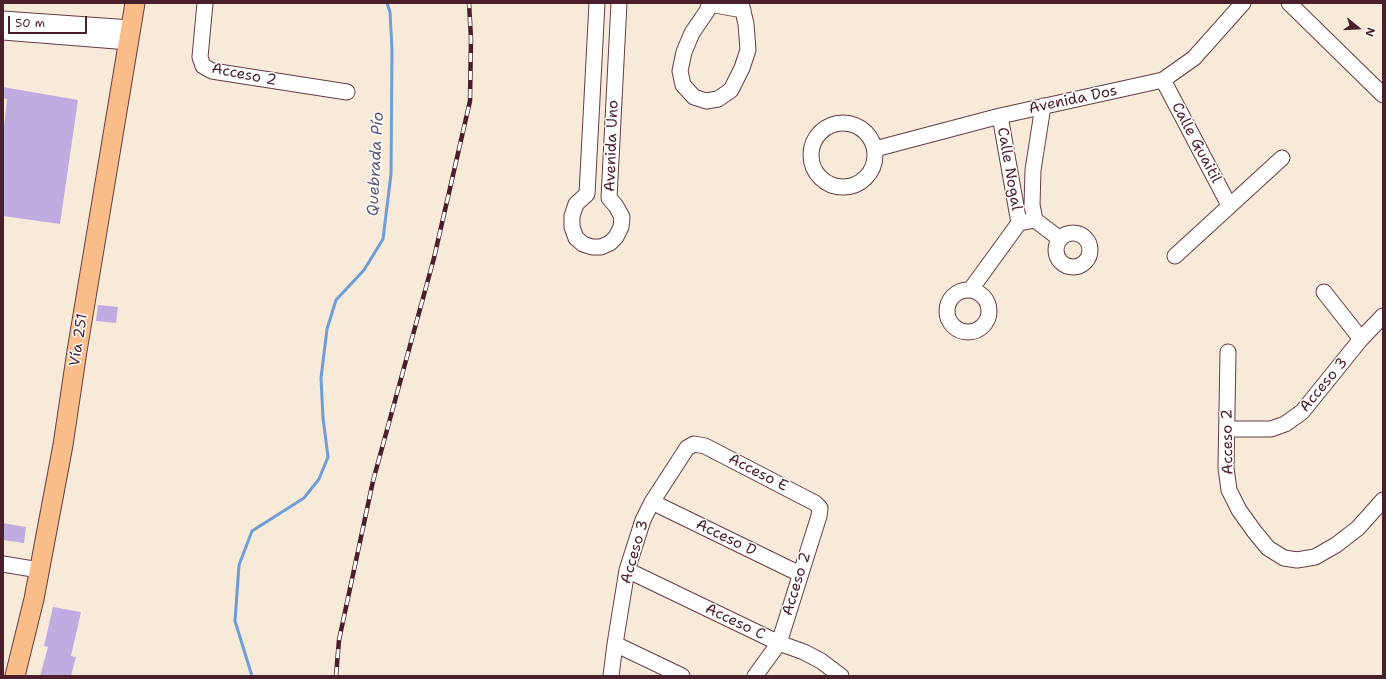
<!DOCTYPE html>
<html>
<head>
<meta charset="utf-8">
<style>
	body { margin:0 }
	#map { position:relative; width:1386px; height:679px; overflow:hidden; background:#f7ead8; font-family:"Shantell Sans",sans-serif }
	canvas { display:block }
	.frame { position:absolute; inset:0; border:4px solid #4a1f2b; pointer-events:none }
	.north { position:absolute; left:1338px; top:8px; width:40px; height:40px; -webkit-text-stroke:3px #fff; paint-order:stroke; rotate:108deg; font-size:11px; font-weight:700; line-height:16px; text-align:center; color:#4a1f2b }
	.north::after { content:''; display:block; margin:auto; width:14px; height:18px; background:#4a1f2b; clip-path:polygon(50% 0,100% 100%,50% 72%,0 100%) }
	.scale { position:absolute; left:8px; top:16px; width:79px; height:18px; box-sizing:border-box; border:2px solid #4a1f2b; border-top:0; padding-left:5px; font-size:12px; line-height:14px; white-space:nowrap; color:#4a1f2b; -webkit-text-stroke:3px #fff; paint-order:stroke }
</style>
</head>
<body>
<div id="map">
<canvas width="1386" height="679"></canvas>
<div class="frame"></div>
<div class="north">N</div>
<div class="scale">50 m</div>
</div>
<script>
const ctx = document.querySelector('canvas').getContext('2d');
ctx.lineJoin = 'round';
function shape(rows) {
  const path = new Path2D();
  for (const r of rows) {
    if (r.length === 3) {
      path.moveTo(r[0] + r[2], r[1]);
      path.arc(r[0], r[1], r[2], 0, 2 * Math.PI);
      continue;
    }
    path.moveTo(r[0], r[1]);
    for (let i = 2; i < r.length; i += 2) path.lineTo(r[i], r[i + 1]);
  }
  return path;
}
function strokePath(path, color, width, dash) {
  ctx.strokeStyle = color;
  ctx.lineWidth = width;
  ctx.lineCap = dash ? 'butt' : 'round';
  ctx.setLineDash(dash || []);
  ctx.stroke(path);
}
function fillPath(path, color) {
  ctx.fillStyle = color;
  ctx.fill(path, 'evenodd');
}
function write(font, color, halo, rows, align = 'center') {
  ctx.font = font + ' "Shantell Sans",sans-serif';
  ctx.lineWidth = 3;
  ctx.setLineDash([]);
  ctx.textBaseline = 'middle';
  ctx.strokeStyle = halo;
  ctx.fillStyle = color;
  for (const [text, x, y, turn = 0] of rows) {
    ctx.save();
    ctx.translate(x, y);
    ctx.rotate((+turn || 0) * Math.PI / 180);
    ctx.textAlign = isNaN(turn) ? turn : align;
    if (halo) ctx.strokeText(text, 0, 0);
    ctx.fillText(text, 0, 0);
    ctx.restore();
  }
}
strokePath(shape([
	[252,676,235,621,239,565,252,531,304,498,319,479,328,457,323,418,321,378,327,329,336,300,364,270,383,239,391,174,392,50,390,12,387,3]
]), '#6e9ed8', 3);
fillPath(shape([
	[3,87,78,100,60,224,3,216,3,127,4,127,7,99,3,98],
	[98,305,118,307,116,323,96,321],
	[3,523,26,527,24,543,3,540],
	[53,607,81,612,71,656,76,657,71,676,40,676,48,647,44,646]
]), '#bfade2');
const minor = shape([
	[205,3,200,57,203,66,212,71,347,92],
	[597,3,587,194,576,204,572,216,572,227,576,238,583,244,592,247,601,247,610,243,616,237,621,227,622,217,616,206,609,198,619,3],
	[710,3,707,11,692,33,684,52,680,71,683,85,694,97,706,101,718,99,731,90,742,68,748,50,746,24,741,3],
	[1289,3,1383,95],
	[709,4,743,10],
	[3,19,131,28],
	[3,32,129,42],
	[1163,80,1229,205],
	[1000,116,1019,223],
	[843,155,32],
	[875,149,1000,116,1163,80,1194,58,1243,3],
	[1035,220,1032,205,1033,170,1043,106],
	[1073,250,17],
	[1175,256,1282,158],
	[971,289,1019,223,1035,220,1060,239],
	[968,311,21],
	[1324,292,1361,339],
	[1228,352,1226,468,1229,490,1239,510,1254,531,1268,548,1284,558,1297,560,1315,557,1336,545,1358,528,1383,500],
	[1227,429,1271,429,1285,424,1302,412,1361,339,1383,316],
	[652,502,800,574],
	[3,564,39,570],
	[627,570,779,643,804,652,821,661,841,676],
	[615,644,682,676],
	[611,676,615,644,627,570,643,520,652,502,687,448,694,444,705,446,815,503,820,508,819,516,779,643,755,676]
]);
const major = shape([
	[15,676,34,599,63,445,77,351,135,3]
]);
strokePath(minor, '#643d45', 17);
strokePath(major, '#643d45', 21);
strokePath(minor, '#fff', 15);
strokePath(major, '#f8bd89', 19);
const rail = shape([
	[336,676,339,640,373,481,434,258,470,101,471,39,469,3]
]);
strokePath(rail, '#4a1f2b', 4.5);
strokePath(rail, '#fff', 3, [9]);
write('15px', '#4a1f2b', '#fff', [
	["Acceso 2",244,75,11],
	["Avenida Dos",1073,100,-12],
	["Calle Guaitil",1196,143,62],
	["Avenida Uno",612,146,-88],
	["Calle Nogal",1009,169,80],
	["Vía 251",79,340,-81],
	["Acceso 3",1324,385,-50],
	["Acceso 2",1228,442,-91],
	["Acceso E",758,473,27],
	["Acceso D",726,538,26],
	["Acceso 3",635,552,-74],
	["Acceso 2",797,584,-73],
	["Acceso C",735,622,26]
]);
write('italic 16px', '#5a5879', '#fff', [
	["Quebrada Pío",376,164,-87]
]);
</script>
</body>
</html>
